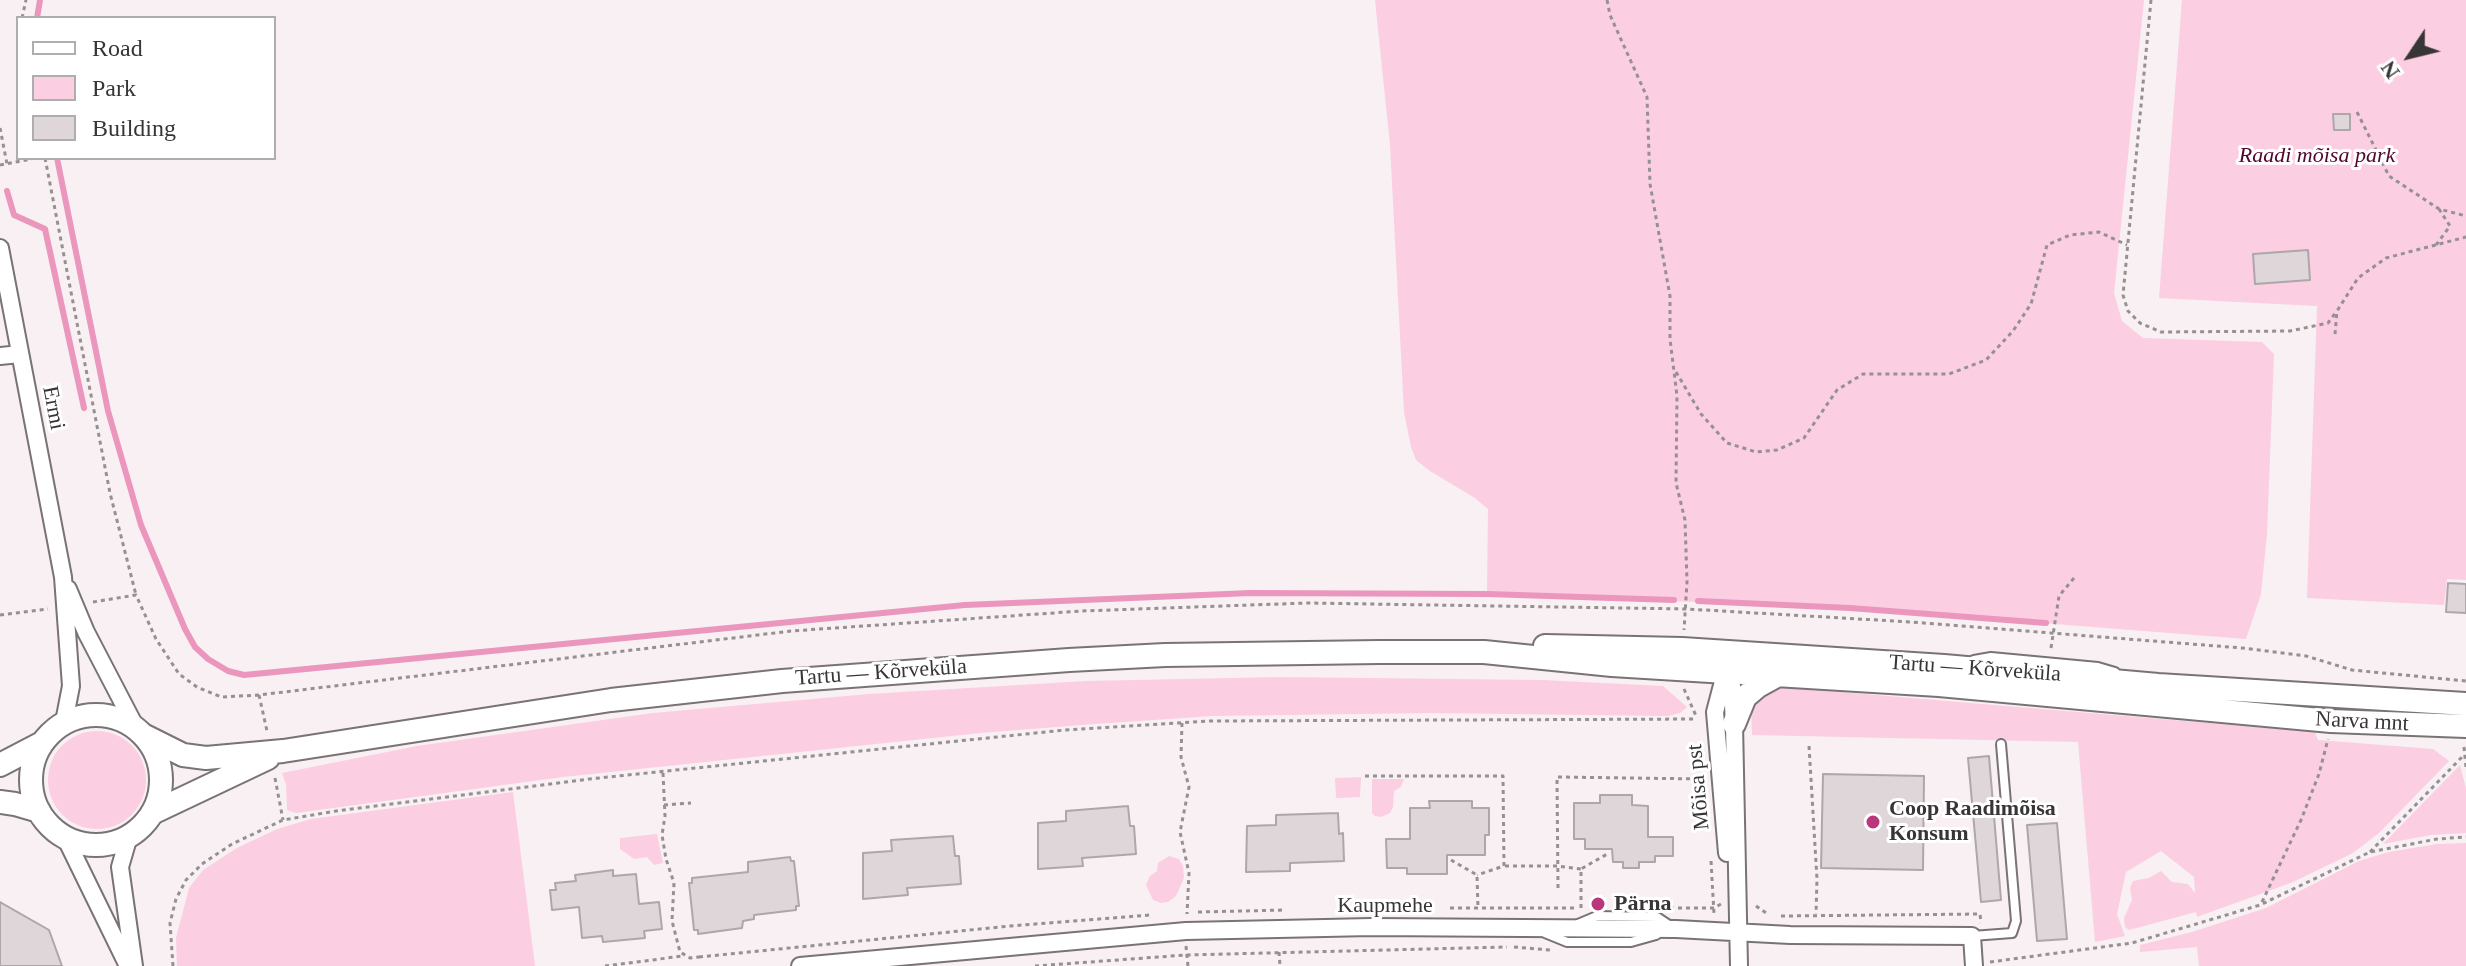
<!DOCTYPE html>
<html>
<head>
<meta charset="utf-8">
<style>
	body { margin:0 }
	#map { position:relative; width:2466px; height:966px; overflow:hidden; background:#f8f0f3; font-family:"Times New Roman",serif }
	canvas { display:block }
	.legend { position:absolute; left:16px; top:16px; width:260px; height:144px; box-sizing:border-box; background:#fff; border:2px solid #afaeaf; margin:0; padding:10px 14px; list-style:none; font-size:24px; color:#383536 }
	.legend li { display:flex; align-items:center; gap:16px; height:40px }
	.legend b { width:40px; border:2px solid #afaeaf }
	.north { position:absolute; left:2370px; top:16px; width:80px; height:80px; -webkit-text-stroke:6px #fff; paint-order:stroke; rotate:235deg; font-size:22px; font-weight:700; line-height:32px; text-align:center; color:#383536 }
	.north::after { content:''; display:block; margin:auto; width:28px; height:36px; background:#383536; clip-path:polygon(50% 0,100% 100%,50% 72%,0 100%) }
</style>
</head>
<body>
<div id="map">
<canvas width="2466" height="966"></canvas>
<ul class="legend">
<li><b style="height:10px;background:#fff"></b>Road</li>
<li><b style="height:22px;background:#fccee1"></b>Park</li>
<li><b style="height:22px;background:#ded6d9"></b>Building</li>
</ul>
<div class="north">N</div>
</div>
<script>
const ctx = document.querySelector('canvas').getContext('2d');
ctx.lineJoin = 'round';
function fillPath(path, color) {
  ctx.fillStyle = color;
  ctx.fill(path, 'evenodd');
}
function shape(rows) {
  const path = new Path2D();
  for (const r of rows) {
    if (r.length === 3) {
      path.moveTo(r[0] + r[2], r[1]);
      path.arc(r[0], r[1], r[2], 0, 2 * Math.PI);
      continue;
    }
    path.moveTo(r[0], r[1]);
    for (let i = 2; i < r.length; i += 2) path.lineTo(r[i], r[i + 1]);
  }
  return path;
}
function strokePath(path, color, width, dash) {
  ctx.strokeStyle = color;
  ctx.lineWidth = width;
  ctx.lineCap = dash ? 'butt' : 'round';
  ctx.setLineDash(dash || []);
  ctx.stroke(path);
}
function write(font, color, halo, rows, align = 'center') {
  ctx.font = font + ' "Times New Roman",serif';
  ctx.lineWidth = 6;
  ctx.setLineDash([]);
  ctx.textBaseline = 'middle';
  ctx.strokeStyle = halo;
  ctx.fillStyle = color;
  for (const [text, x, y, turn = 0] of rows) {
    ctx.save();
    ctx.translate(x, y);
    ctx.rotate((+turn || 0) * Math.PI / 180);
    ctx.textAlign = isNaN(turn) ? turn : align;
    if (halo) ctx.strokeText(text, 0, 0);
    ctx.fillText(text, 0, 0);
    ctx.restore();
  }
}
fillPath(shape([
	[1375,0,2144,0,2114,293,2122,321,2143,338,2262,342,2274,354,2267,534,2261,594,2246,639,1850,608,1487,594,1488,509,1475,498,1430,471,1416,460,1411,447,1404,412,1390,145],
	[2182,0,2466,0,2466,580,2447,579,2444,605,2307,598,2317,306,2159,298],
	[1279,677,1543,680,1663,686,1687,707,1680,713,1668,716,1431,713,1213,716,1095,724,980,733,563,777,296,813,287,810,286,784,282,773,417,746,653,713,869,694,1086,681],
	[1781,687,2315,732,2318,740,2433,749,2449,761,2379,833,2353,853,2293,882,2197,917,2196,912,2129,930,2125,927,2124,918,2132,900,2130,888,2133,881,2149,878,2161,871,2172,882,2188,884,2195,893,2194,877,2161,851,2126,872,2117,914,2125,936,2095,942,2078,742,1752,735,1751,707,1765,691],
	[97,780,49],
	[2460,765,2466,788,2466,833,2431,835,2383,844],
	[1361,777,1360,797,1336,798,1335,778],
	[1372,779,1404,779,1401,787,1394,791,1393,807,1390,813,1381,817,1375,816,1372,813],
	[513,792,535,966,177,966,176,938,189,888,203,870,237,848,277,829,311,819],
	[657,834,663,863,654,865,647,857,634,859,620,849,620,838],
	[2466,843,2466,966,2199,966,2197,947,2140,952,2140,945,2192,932,2266,908,2359,861,2389,852,2437,844],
	[1169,856,1179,859,1183,866,1184,878,1176,896,1168,902,1161,903,1153,900,1146,885,1150,876,1157,871,1158,863]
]), '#fccee1');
strokePath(shape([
	[37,18,40,0],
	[57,158,108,411,141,525,185,629,195,647,208,659,228,671,244,675,965,605,1250,593,1487,594,1674,600],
	[7,191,14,215,45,229,84,408],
	[1698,601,1850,608,2046,623]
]), '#eb96bc', 6);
const building = shape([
	[2333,114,2350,114,2350,130,2334,130,2333,114],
	[2308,250,2310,280,2255,284,2253,254,2308,250],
	[2448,583,2466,584,2466,613,2446,612,2448,583],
	[1989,756,2001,900,1981,902,1968,758,1989,756],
	[1823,774,1924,776,1923,870,1821,868,1823,774],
	[1600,795,1632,795,1632,805,1648,806,1648,837,1673,837,1673,856,1655,856,1655,862,1639,862,1639,868,1623,868,1623,862,1613,862,1612,849,1585,849,1585,839,1574,839,1574,803,1600,803,1600,795],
	[1429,801,1472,801,1472,808,1489,808,1489,835,1485,835,1485,855,1447,855,1447,874,1407,874,1407,868,1387,868,1386,839,1410,839,1410,808,1430,808,1429,801],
	[1128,806,1130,826,1134,826,1136,854,1082,858,1083,866,1038,869,1038,823,1066,821,1066,811,1128,806],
	[1338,813,1339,834,1343,833,1344,861,1290,863,1290,871,1246,872,1247,826,1276,825,1276,815,1338,813],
	[2057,823,2067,939,2037,941,2027,825,2057,823],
	[953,836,955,856,959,856,961,884,907,888,908,895,863,899,863,853,892,851,891,840,953,836],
	[790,857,791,861,794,861,799,906,796,906,796,910,754,915,754,919,743,921,742,928,698,934,698,930,694,930,689,883,692,883,692,878,748,872,748,862,790,857],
	[613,870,613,876,636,874,639,904,659,902,662,929,644,931,645,938,603,942,602,936,582,938,579,907,552,910,550,890,556,890,555,883,576,881,575,875,613,870],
	[0,902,49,930,62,966,0,966,0,902]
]);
fillPath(building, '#ded6d9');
strokePath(building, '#aea6a9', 2);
const lane = shape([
	[1974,660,1991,657,2098,667,2115,672],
	[1578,924,1597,916,1657,917,1672,927],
	[1545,933,1567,942,1631,942,1656,935],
	[1972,936,2012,933,2016,921,2001,744]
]);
const street = shape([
	[0,248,63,577,71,686,64,722],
	[0,356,20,354],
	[68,589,86,632,136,728],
	[1726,670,1732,686,1734,724,1739,966],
	[1726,670,1715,712,1727,853],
	[129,836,120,867,134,966],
	[65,837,128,966],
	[800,966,1186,931,1371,927,1676,929,1790,935,1972,936,1974,966]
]);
const secondary = shape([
	[1545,646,1682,649,1944,666,2158,685,2466,704],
	[96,780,65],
	[1734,724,1745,697,1758,686,1778,675],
	[145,736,183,755,206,758,283,751,611,700,782,681,1069,660,1165,655,1379,652,1484,652,1612,665,1939,685,2331,721,2466,726],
	[0,765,42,743],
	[0,802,15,804,39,811],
	[152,813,268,758]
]);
strokePath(lane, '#797375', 12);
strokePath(street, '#797375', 20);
strokePath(secondary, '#797375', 26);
strokePath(shape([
	[1607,0,1610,15,1647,97,1650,184,1670,296,1670,339,1677,396,1676,483,1685,520,1687,582,1684,630],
	[2151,0,2123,295,2128,311,2140,323,2161,332,2290,331,2328,323,2337,311],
	[22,18,26,0],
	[2357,112,2389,176,2439,209,2466,216],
	[0,128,7,164],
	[45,158,110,493,136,595],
	[0,165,36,158],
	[2436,245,2450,226,2439,209],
	[2335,334,2337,311,2358,278,2386,258,2466,237],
	[1676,372,1701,414,1727,443,1756,452,1777,450,1804,438,1837,390,1863,374,1949,374,1986,360,2013,331,2031,304,2047,245,2070,235,2099,232,2127,245],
	[93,602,136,595,156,639,179,674,197,687,221,697,259,695,791,631,1082,611,1307,603,1687,609,1911,622,2242,648,2306,656,2352,670,2466,681],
	[0,615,48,609],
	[2051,648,2059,596,2074,578],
	[1684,689,1697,718],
	[259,695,267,731],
	[1182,723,1181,757,1189,787,1180,832,1189,873,1187,914],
	[1809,746,1817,879,1816,914],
	[2464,747,2466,767],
	[663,773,665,816,662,835,666,859,674,883,672,921,680,952,690,958,699,957,700,962],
	[1365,776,1503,776,1504,866,1477,875],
	[275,778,283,820],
	[664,805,691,803],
	[2370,852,2462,757],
	[1451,860,1477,875,1478,908],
	[1711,861,1714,914],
	[1505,866,1558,866,1581,869],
	[1558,888,1557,777,1703,779],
	[2262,902,2301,820,2319,774,2328,739],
	[1756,906,1769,915],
	[1450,908,1578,908],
	[1581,908,1581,869,1609,853],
	[1670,908,1714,908,1721,904],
	[1198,912,1286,910],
	[1781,916,1980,914,1981,923],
	[1186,946,1188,966],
	[1514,947,1550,950],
	[1279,952,1280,966],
	[699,957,1010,926,1150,915],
	[1990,962,2132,943,2260,905,2370,852,2437,839,2466,837],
	[173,966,170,923,176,899,186,880,202,864,232,844,283,820,336,811,589,779,1065,730,1211,721,1697,719],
	[605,966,683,956],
	[1035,966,1186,955,1507,947]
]), '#959092', 3, [4, 4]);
strokePath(lane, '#fff', 8);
strokePath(street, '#fff', 16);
strokePath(secondary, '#fff', 22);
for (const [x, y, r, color] of [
	[1873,822,8,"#ba377e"],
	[1598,904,8,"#ba377e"]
]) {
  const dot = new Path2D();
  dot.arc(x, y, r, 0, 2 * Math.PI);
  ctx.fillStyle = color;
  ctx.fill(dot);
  strokePath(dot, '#fff', 3);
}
write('italic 22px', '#510532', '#fff', [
	["Raadi mõisa park",2317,156]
]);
write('22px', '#383536', '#fff', [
	["Ermi",53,408,79],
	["Tartu — Kõrveküla",1975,669,4],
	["Tartu — Kõrveküla",881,673,-4],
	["Narva mnt",2362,722,3],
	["Mõisa pst",1699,787,-95],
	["Kaupmehe",1385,906]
]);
write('bold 22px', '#383536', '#fff', [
	["Coop Raadimõisa",1889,809],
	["Konsum",1889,834],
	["Pärna",1614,904]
], 'left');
</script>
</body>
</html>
